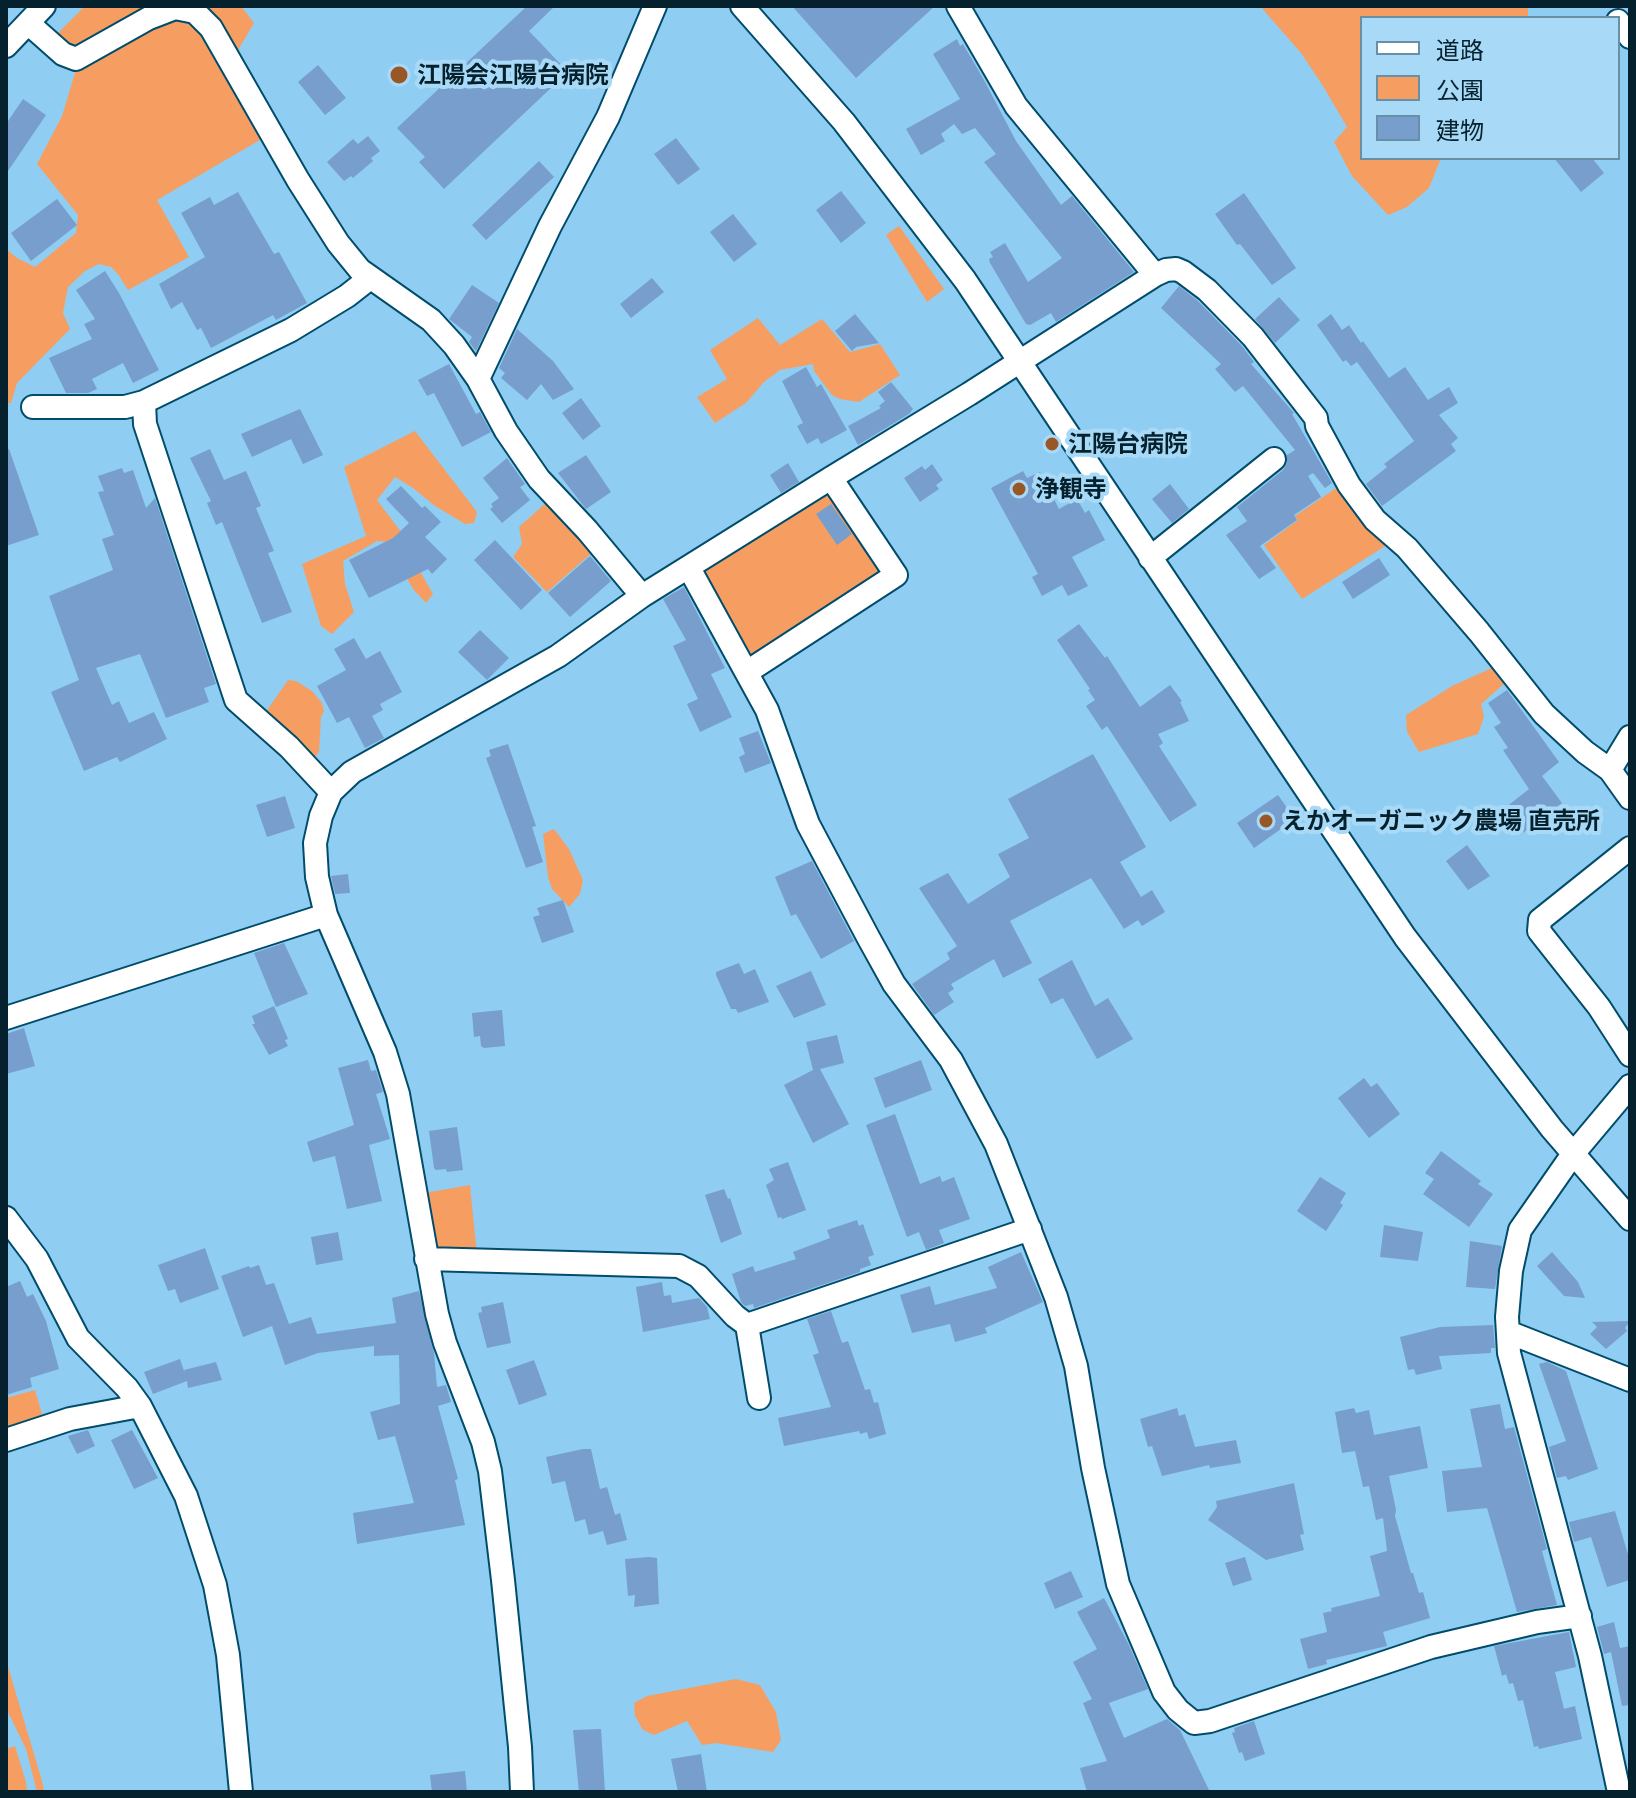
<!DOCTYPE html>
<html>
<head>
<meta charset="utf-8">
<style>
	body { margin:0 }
	#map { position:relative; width:1636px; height:1798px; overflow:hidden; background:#8fcef2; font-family:"Golos Text","Noto Sans JP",sans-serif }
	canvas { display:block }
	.frame { position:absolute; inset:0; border:8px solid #06212e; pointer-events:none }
	.legend { position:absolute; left:1360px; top:16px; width:260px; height:144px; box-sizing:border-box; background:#a8daf7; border:2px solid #6790a7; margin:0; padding:10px 14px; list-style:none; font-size:24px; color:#06212e }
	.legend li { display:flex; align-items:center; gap:16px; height:40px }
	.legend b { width:40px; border:2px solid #6790a7 }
</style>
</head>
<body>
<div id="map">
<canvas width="1636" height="1798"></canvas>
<div class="frame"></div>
<ul class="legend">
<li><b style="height:10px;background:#fff"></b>道路</li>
<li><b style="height:22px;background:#f69e61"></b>公園</li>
<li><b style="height:22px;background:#779ecd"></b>建物</li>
</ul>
</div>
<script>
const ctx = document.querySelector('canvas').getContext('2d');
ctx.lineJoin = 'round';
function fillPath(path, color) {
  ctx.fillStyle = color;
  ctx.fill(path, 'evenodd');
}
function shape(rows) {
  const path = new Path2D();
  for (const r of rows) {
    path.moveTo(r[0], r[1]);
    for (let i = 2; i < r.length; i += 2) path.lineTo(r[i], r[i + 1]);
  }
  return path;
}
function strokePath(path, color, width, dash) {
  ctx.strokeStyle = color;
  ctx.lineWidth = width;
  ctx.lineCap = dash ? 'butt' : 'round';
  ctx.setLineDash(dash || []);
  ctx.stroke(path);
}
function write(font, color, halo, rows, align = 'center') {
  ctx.font = font + ' "Golos Text","Noto Sans JP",sans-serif';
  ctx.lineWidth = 8;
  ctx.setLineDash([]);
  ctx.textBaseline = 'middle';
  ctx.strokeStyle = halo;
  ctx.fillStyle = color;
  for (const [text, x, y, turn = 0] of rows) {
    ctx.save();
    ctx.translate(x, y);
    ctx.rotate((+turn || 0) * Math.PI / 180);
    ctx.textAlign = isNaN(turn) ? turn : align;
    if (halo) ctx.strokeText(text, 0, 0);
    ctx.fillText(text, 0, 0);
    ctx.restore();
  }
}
fillPath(shape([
	[85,6,163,6,72,50,56,35],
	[194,6,241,6,254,23,234,57],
	[1260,6,1528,6,1528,18,1362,18,1362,158,1441,158,1429,188,1407,207,1388,215,1352,176,1334,142,1347,127,1323,86,1301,53],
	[168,18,193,21,209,38,265,137,157,200,189,257,128,290,118,274,111,267,99,264,85,271,68,287,63,313,70,329,17,383,11,403,6,403,6,249,17,258,35,267,76,233,78,215,37,164,62,116,78,63],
	[899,226,944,289,927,302,886,235],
	[758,318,780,345,822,319,850,352,880,344,900,375,859,402,840,399,832,395,814,371,813,364,780,370,764,382,746,403,715,423,697,397,727,379,710,350],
	[415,431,477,512,474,523,465,524,435,506,413,488,395,477,377,500,402,533,409,552,433,594,426,603,413,589,387,542,377,541,343,561,345,584,354,612,332,634,321,626,302,564,366,536,344,467],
	[1342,484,1390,543,1302,599,1264,545,1298,520,1295,516],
	[831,488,886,571,750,664,701,569],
	[549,500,594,551,547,592,513,557,522,544,519,527],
	[1494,667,1505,683,1481,704,1484,717,1478,734,1419,752,1407,732,1406,715,1452,686],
	[288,680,296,681,312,691,322,703,324,711,321,717,319,752,310,763,263,716],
	[554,829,569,849,583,880,580,894,569,907,552,889,548,877,543,834],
	[470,1185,477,1255,435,1250,425,1193],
	[35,1390,44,1421,6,1434,6,1398],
	[6,1660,42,1781,44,1792,37,1792,26,1749,6,1708],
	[736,1679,760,1685,776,1712,781,1740,773,1752,716,1743,702,1745,687,1721,654,1735,643,1730,635,1716,634,1703,647,1696],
	[15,1746,26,1782,27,1792,6,1792,6,1749]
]), '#f69e61');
fillPath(shape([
	[527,6,555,6,529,31,568,72,444,189,419,162,425,157,397,128],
	[792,6,935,6,856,78],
	[957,39,960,46,963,44,984,80,1016,141,1061,205,1072,196,1134,272,1056,322,1051,313,1030,325,1026,324,990,263,989,259,993,257,990,252,1005,243,1028,282,1062,258,984,162,996,154,975,128,962,134,954,124,941,134,945,141,921,155,906,129,960,99,933,54],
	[318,65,346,98,325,115,298,82],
	[23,99,46,115,6,174,6,124],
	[368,136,380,151,371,158,373,161,353,178,351,176,344,181,327,162,353,139,358,144],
	[676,138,700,169,678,185,654,154],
	[1554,158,1592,158,1604,173,1581,192],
	[539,161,554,177,486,240,472,225],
	[841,191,866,223,841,243,816,210],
	[238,192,274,254,279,252,307,303,276,320,273,315,211,348,201,328,197,330,182,302,171,309,159,284,205,257,181,213,210,197,214,205],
	[1244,193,1296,268,1272,285,1240,244,1237,245,1215,214],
	[57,199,77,225,31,261,11,233],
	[733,214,757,244,734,262,710,232],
	[105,271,119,293,159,370,133,383,123,363,92,379,97,389,88,393,66,393,49,358,92,339,84,324,95,319,76,290],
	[652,278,664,292,631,318,620,304],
	[472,285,499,303,476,351,469,342,472,337,449,319],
	[1179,286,1198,301,1242,346,1254,362,1251,364,1294,413,1292,414,1332,483,1325,488,1313,473,1308,476,1321,497,1294,515,1297,520,1260,546,1276,568,1259,579,1226,535,1247,521,1237,507,1283,470,1287,463,1287,455,1295,450,1243,386,1235,392,1215,369,1221,364,1161,308],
	[1279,297,1300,320,1275,343,1255,319],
	[855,314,879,343,856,347,852,351,835,331],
	[1331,314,1342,330,1349,325,1361,343,1363,341,1389,378,1405,367,1428,400,1449,387,1458,403,1439,415,1458,438,1451,444,1456,451,1382,506,1366,484,1387,467,1384,464,1414,441,1357,362,1351,366,1346,360,1343,362,1317,325],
	[517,329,553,361,574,389,553,400,541,384,527,400,501,378,505,373,499,368],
	[449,364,476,414,480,412,491,432,462,447,434,393,427,396,418,380],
	[806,367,817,387,821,384,847,430,821,444,818,438,807,444,797,426,803,423,782,381],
	[891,382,913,409,909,414,858,445,848,426,881,408,879,406,885,401,878,392],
	[581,398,601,426,583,440,562,413],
	[300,409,323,455,303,464,291,439,252,457,241,434],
	[9,449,39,535,6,546,6,450],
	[210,449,224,480,246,471,261,506,256,508,274,551,268,553,292,612,262,623,222,522,216,525,207,503,211,501,190,458],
	[586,455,611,492,586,509,558,473],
	[507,458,525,484,520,487,530,500,502,523,490,509,493,507,491,504,499,498,483,478],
	[788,463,799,482,781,493,770,475],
	[932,464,943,480,936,485,939,489,920,502,904,478,922,466,925,470],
	[122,468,124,473,133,470,146,508,155,498,216,684,204,688,209,702,166,718,140,654,96,668,112,705,119,701,129,723,154,712,167,739,120,762,117,757,84,771,51,692,79,680,49,596,113,570,102,539,114,535,98,492,104,491,98,476],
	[1023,471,1027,478,1040,472,1059,509,1077,499,1085,513,1089,510,1105,540,1072,557,1088,586,1068,596,1062,585,1042,596,1032,577,1038,574,991,488],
	[1170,484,1189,509,1172,523,1152,499],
	[401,486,422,508,425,506,441,522,425,537,447,559,432,574,428,569,369,598,349,560,393,538,409,523,386,499],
	[831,504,852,534,837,545,816,514],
	[495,540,542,590,521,610,474,560],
	[590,556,611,581,570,617,548,593],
	[1379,558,1390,575,1353,599,1342,582],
	[684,587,725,668,711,674,732,717,700,732,687,704,698,699,673,646,686,640,663,599],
	[1079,624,1105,658,1107,656,1140,707,1170,685,1182,701,1180,702,1189,721,1158,734,1163,743,1159,746,1197,805,1170,822,1107,726,1102,730,1086,706,1095,700,1088,690,1090,689,1057,640],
	[480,630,509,658,487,680,458,652],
	[354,638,366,659,380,651,402,692,380,704,383,710,372,716,384,738,365,748,349,717,337,723,317,686,346,670,334,649],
	[1507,690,1559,762,1542,776,1562,803,1520,835,1501,811,1529,789,1503,750,1508,748,1494,727,1501,723,1488,703],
	[758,731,771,763,745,773,739,757,745,754,739,738],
	[508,744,536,826,532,827,543,862,526,868,486,758,491,756,489,750],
	[1093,754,1146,847,1120,862,1141,897,1152,890,1165,912,1142,926,1138,920,1124,929,1091,878,1010,921,1032,963,1003,978,994,959,951,984,954,989,948,993,954,1002,934,1015,912,984,950,959,947,953,957,946,919,888,948,873,968,904,1010,877,998,854,1029,838,1008,799],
	[1278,795,1295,819,1254,848,1237,823],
	[285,796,295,828,267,837,256,805],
	[1467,845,1490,876,1468,890,1446,861],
	[812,861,854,941,821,959,796,914,791,916,775,877],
	[348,874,350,893,335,894,331,876],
	[563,900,574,932,542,943,533,917,540,915,537,908],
	[284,943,308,994,276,1007,254,953],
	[1072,960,1095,1006,1108,998,1133,1039,1097,1059,1063,998,1051,1004,1038,979],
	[739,963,744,974,755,969,769,1002,738,1013,736,1009,731,1009,716,975,716,972],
	[811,971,826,1005,794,1018,776,986],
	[274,1006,288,1039,285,1040,288,1046,269,1055,252,1024,255,1024,252,1016],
	[502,1010,505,1046,484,1048,481,1046,480,1036,474,1037,472,1013],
	[24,1028,35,1066,6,1074,6,1034],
	[837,1035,844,1063,820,1069,849,1124,813,1143,784,1085,813,1070,806,1042],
	[368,1060,371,1071,376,1070,383,1092,376,1094,390,1139,369,1145,382,1201,347,1209,335,1156,313,1162,307,1142,354,1125,338,1068],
	[921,1060,932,1090,885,1108,874,1078],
	[1364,1078,1371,1087,1377,1083,1400,1114,1369,1138,1338,1098],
	[895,1114,920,1184,940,1176,942,1182,954,1177,970,1219,939,1230,944,1243,926,1250,919,1232,907,1237,866,1125],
	[457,1127,463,1170,447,1172,446,1169,436,1170,434,1168,429,1131],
	[1441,1151,1481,1181,1478,1184,1493,1194,1469,1227,1423,1194,1434,1179,1425,1173],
	[788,1162,806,1210,782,1219,781,1217,778,1218,766,1185,774,1180,769,1169],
	[1320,1177,1346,1193,1340,1203,1343,1205,1326,1231,1297,1211],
	[724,1189,728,1199,730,1198,742,1234,721,1243,705,1195],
	[857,1220,859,1226,863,1224,874,1255,868,1257,871,1265,860,1269,860,1272,754,1308,753,1304,745,1306,741,1302,732,1274,753,1266,755,1272,796,1259,793,1252,830,1238,827,1230],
	[1384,1225,1423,1232,1418,1261,1380,1257],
	[338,1232,343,1260,316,1265,311,1237],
	[1470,1241,1502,1246,1495,1289,1466,1287],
	[205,1248,219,1289,180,1303,175,1289,168,1291,158,1265],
	[1021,1252,1043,1302,985,1328,987,1333,955,1342,950,1324,912,1333,900,1295,930,1286,935,1305,997,1288,988,1267],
	[1552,1252,1578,1282,1585,1298,1564,1296,1537,1266],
	[259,1265,266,1285,274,1283,289,1324,311,1317,317,1334,396,1323,392,1298,419,1291,434,1353,437,1387,446,1385,451,1402,438,1406,458,1479,455,1480,465,1525,357,1544,353,1513,414,1503,395,1436,378,1440,370,1412,400,1404,399,1355,374,1356,374,1346,318,1353,285,1365,272,1326,243,1337,221,1276,249,1266,250,1268],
	[20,1281,27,1297,33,1294,46,1321,59,1369,30,1378,32,1387,6,1395,6,1287],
	[662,1282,664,1296,671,1295,672,1303,699,1298,707,1307,710,1319,643,1332,636,1287],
	[503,1302,511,1343,487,1348,478,1313,482,1312,481,1307],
	[831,1311,842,1343,848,1341,865,1390,870,1389,874,1403,878,1402,886,1434,869,1439,867,1432,860,1434,859,1431,784,1446,778,1418,831,1407,813,1355,819,1353,807,1319],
	[1630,1321,1625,1328,1627,1331,1606,1349,1590,1334,1597,1327,1592,1322],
	[1493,1325,1495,1348,1491,1348,1491,1353,1439,1356,1442,1369,1416,1375,1414,1369,1408,1370,1400,1337,1440,1327],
	[180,1359,185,1374,184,1370,216,1362,222,1380,188,1388,187,1381,153,1394,144,1372],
	[534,1360,547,1395,519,1405,506,1370],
	[1547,1362,1566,1371,1598,1469,1568,1480,1566,1476,1557,1478,1549,1447,1566,1441,1539,1364],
	[1500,1404,1505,1429,1514,1427,1547,1549,1542,1551,1557,1605,1517,1612,1487,1508,1447,1512,1442,1471,1482,1467,1470,1409],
	[1177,1408,1179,1416,1185,1414,1195,1447,1236,1440,1241,1463,1210,1468,1209,1465,1162,1476,1152,1446,1148,1447,1140,1419],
	[1354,1408,1356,1413,1369,1410,1374,1435,1420,1426,1428,1468,1389,1476,1396,1510,1395,1516,1411,1573,1413,1573,1419,1593,1423,1592,1430,1618,1383,1632,1387,1646,1326,1660,1327,1664,1308,1669,1300,1639,1327,1632,1323,1613,1332,1611,1331,1608,1380,1596,1370,1556,1387,1551,1383,1518,1376,1520,1369,1486,1363,1487,1355,1451,1342,1453,1335,1412],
	[88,1430,95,1446,77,1454,68,1436],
	[132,1430,158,1478,134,1489,111,1440],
	[583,1449,591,1449,600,1489,607,1487,615,1515,620,1513,627,1540,607,1545,603,1531,589,1535,585,1519,575,1522,565,1481,552,1484,546,1457],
	[1294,1483,1304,1534,1300,1535,1304,1550,1266,1560,1208,1520,1217,1507,1216,1501],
	[1615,1511,1630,1561,1630,1580,1607,1587,1591,1537,1574,1542,1569,1522],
	[649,1557,657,1558,659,1604,634,1607,635,1595,628,1596,625,1559],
	[1245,1557,1252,1580,1233,1586,1225,1563],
	[1071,1571,1083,1597,1055,1609,1044,1583],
	[1104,1598,1128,1643,1148,1689,1109,1703,1124,1738,1167,1719,1180,1730,1210,1792,1087,1792,1080,1768,1107,1761,1083,1703,1092,1699,1073,1662,1097,1649,1077,1612],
	[1614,1622,1620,1648,1630,1646,1630,1705,1622,1706,1611,1652,1604,1654,1597,1627],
	[1569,1632,1576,1667,1555,1672,1564,1709,1575,1706,1582,1739,1539,1749,1538,1746,1534,1747,1523,1700,1518,1701,1513,1683,1509,1684,1506,1674,1502,1676,1494,1646],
	[1254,1721,1265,1754,1245,1761,1242,1752,1239,1753,1232,1733,1235,1732,1234,1728],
	[601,1729,605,1792,579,1792,573,1730],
	[701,1754,707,1792,678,1792,671,1759],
	[465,1771,467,1792,432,1792,430,1775]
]), '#779ecd');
const minor = shape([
	[742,6,844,122,965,280,1405,937,1552,1129,1630,1219],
	[958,6,1016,106,1155,275],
	[1618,21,1630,37],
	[28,23,63,54,76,59,149,18,175,8,195,12,211,28,298,180,338,243,360,270,431,320,454,345,478,379,506,431,539,479,587,530,642,596],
	[6,46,44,6],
	[478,379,550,226,608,117,655,6],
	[144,402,145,424,236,700,289,747,331,792],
	[33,407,125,407,144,402,291,330,347,296,370,278],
	[1150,558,1274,459],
	[689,568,767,710,808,824,868,937,894,984,951,1060,996,1144,1056,1297,1076,1366,1093,1468,1118,1584,1164,1692,1178,1710,1194,1723,1210,1721,1431,1647,1537,1622,1580,1616],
	[747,672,896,575,831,478],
	[1610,770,1630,737],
	[1630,848,1540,920,1539,931,1599,1007,1630,1055],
	[6,1018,326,915],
	[6,1218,37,1259,78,1338,127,1388,140,1406,186,1496,215,1585,228,1655,241,1792],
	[426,1259,679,1266,698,1276,735,1316,747,1325,1030,1229],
	[747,1325,759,1398],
	[1508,1332,1630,1380],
	[6,1440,70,1419,140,1406],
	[522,1792,520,1747,503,1580,490,1471,483,1442,445,1343,437,1314,398,1094,385,1052,326,915,317,877,315,843,321,816,331,792,352,772,558,656,642,596,831,478,969,394,1155,275,1166,270,1176,269,1183,272,1207,290,1253,337,1316,418,1317,426,1349,485,1375,520,1407,548,1479,632,1544,714,1585,752,1610,770,1630,798],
	[1619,1792,1590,1656,1509,1353,1507,1317,1511,1271,1520,1230,1573,1154,1630,1086]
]);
strokePath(minor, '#004c6b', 26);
strokePath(minor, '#fff', 22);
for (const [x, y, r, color] of [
	[399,75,10,"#9a5726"],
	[1052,444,8,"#9a5726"],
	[1019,489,8,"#9a5726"],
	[1266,821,8,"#9a5726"]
]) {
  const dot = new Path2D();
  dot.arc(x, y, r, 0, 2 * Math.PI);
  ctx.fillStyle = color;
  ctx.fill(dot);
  strokePath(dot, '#a8daf7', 3);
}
write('bold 24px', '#06212e', '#a8daf7', [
	["江陽会江陽台病院",417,75],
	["江陽台病院",1068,444],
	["浄観寺",1035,489],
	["えかオーガニック農場 直売所",1282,821]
], 'left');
</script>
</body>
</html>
